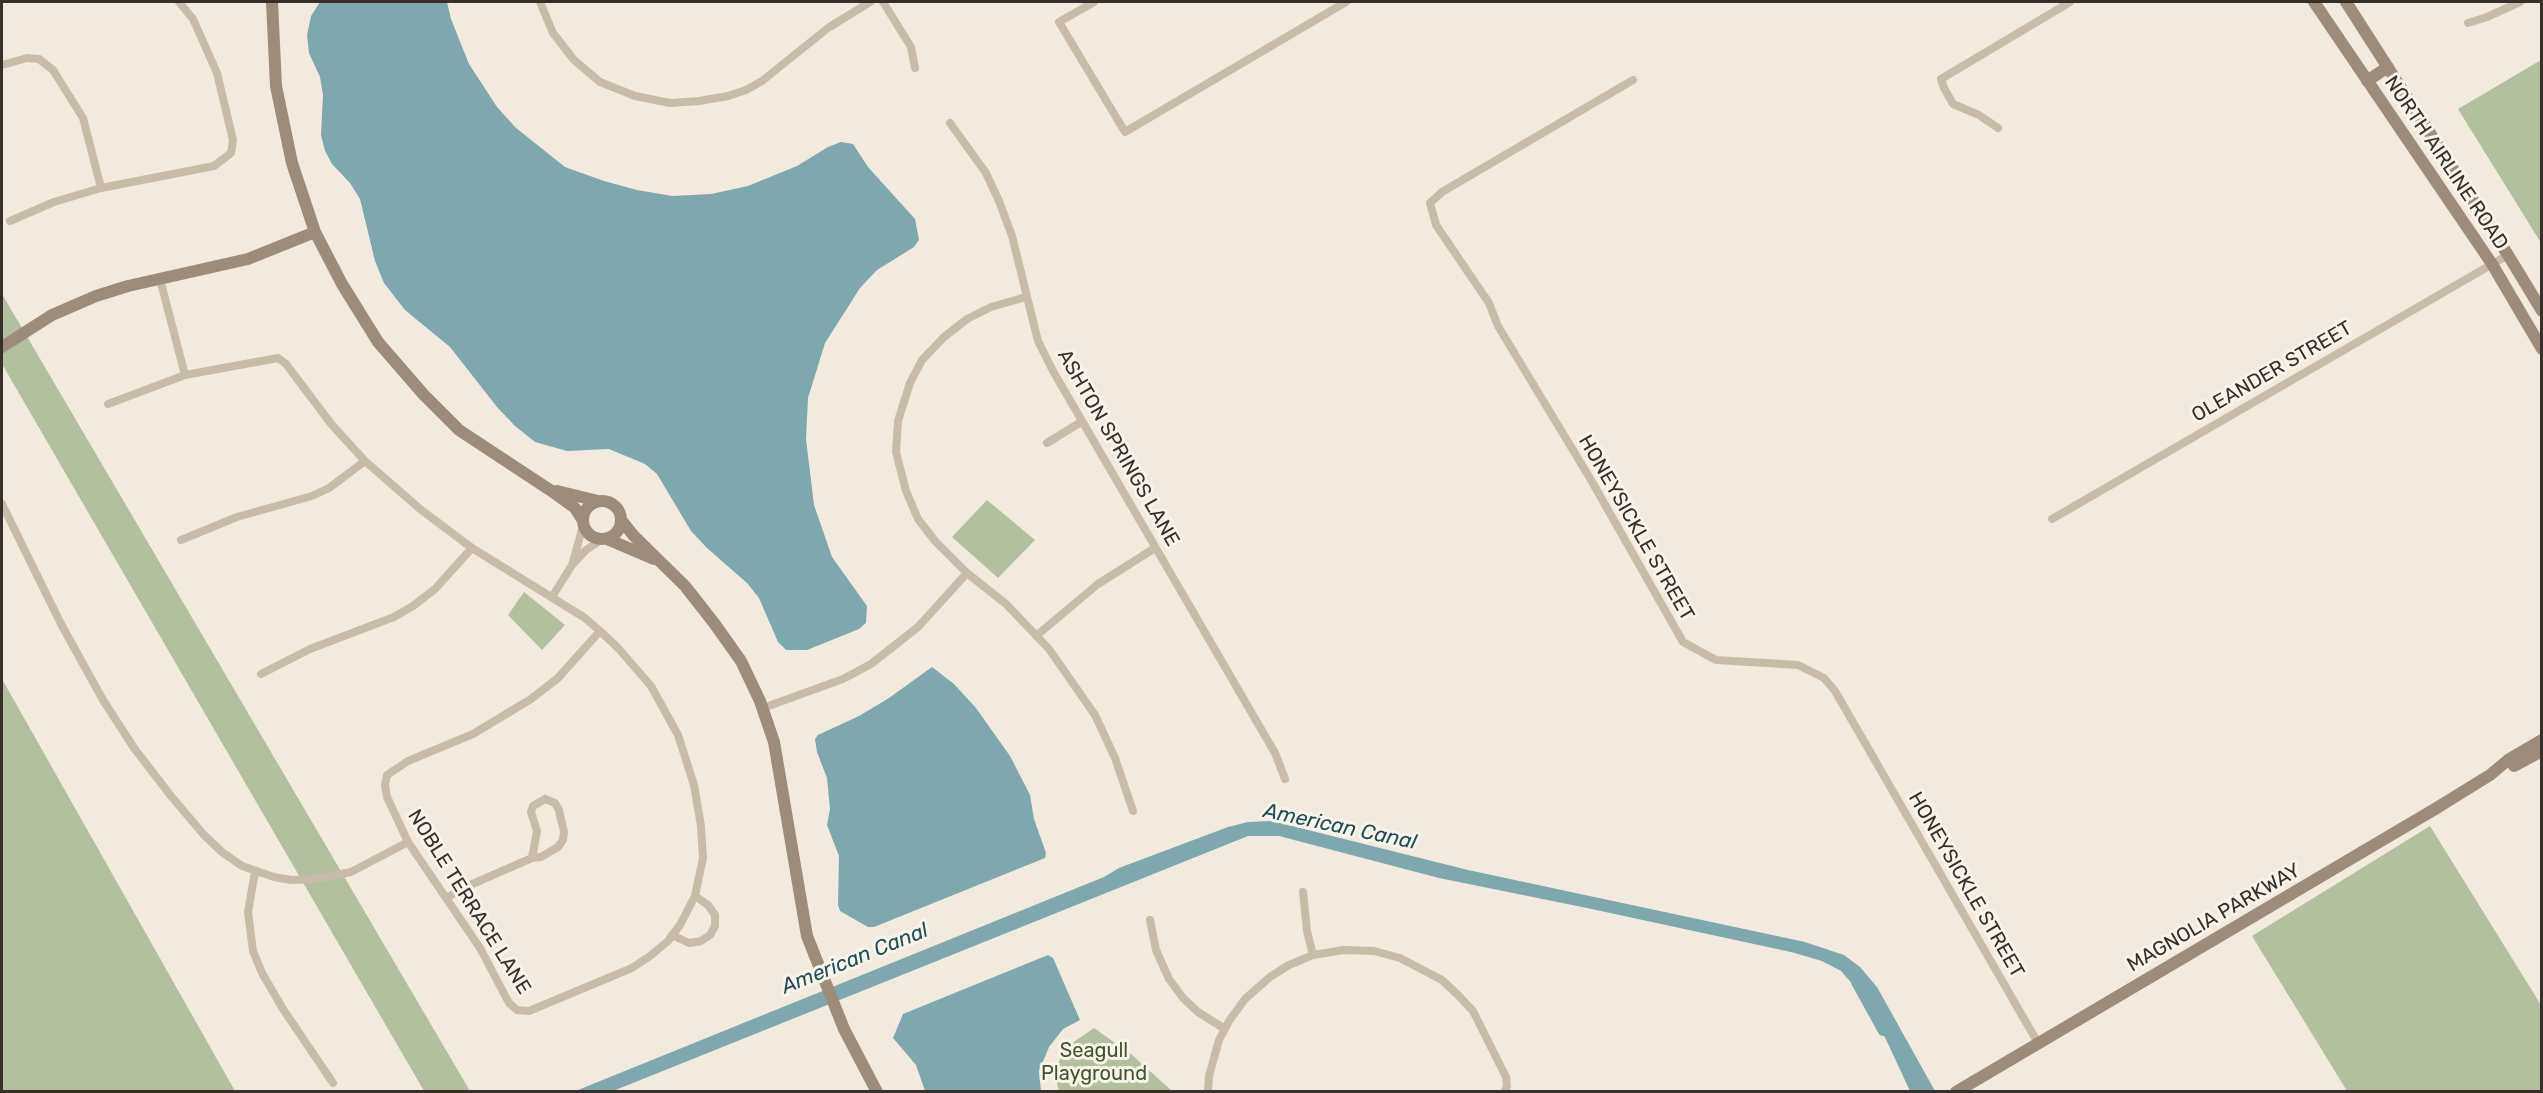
<!DOCTYPE html>
<html>
<head>
<meta charset="utf-8">
<style>
	body { margin:0 }
	#map { position:relative; width:2543px; height:1093px; overflow:hidden; background:#f2eade; font-family:Rubik,sans-serif }
	canvas { display:block }
	.frame { position:absolute; inset:0; border:3px solid #372f2a; pointer-events:none }
</style>
</head>
<body>
<div id="map">
<canvas width="2543" height="1093"></canvas>
<div class="frame"></div>
</div>
<script>
const ctx = document.querySelector('canvas').getContext('2d');
ctx.lineJoin = 'round';
function fillPath(path, color) {
  ctx.fillStyle = color;
  ctx.fill(path, 'evenodd');
}
function shape(rows) {
  const path = new Path2D();
  for (const r of rows) {
    if (r.length === 3) {
      path.moveTo(r[0] + r[2], r[1]);
      path.arc(r[0], r[1], r[2], 0, 2 * Math.PI);
      continue;
    }
    path.moveTo(r[0], r[1]);
    for (let i = 2; i < r.length; i += 2) path.lineTo(r[i], r[i + 1]);
  }
  return path;
}
function strokePath(path, color, width, dash) {
  ctx.strokeStyle = color;
  ctx.lineWidth = width;
  ctx.lineCap = dash ? 'butt' : 'round';
  ctx.setLineDash(dash || []);
  ctx.stroke(path);
}
function write(font, color, halo, rows, align = 'center') {
  ctx.font = font + ' Rubik,sans-serif';
  ctx.lineWidth = 6;
  ctx.setLineDash([]);
  ctx.textBaseline = 'middle';
  ctx.strokeStyle = halo;
  ctx.fillStyle = color;
  for (const [text, x, y, turn = 0] of rows) {
    ctx.save();
    ctx.translate(x, y);
    ctx.rotate((+turn || 0) * Math.PI / 180);
    ctx.textAlign = isNaN(turn) ? turn : align;
    if (halo) ctx.strokeText(text, 0, 0);
    ctx.fillText(text, 0, 0);
    ctx.restore();
  }
}
fillPath(shape([
	[2541,60,2541,243,2458,109],
	[2,294,470,1091,424,1091,2,364],
	[987,500,1035,540,998,578,952,537],
	[524,592,565,625,542,650,508,615],
	[2,679,235,1091,2,1091],
	[2430,826,2541,1005,2541,1091,2347,1091,2252,936],
	[1094,1028,1131,1054,1172,1091,1059,1091,1054,1073,1065,1048]
]), '#b2c09f');
fillPath(shape([
	[320,2,447,2,451,19,469,64,497,107,516,128,565,167,604,181,637,190,672,196,711,194,748,186,797,166,828,147,841,142,853,144,868,167,915,219,919,240,914,247,877,270,860,288,825,343,808,398,806,439,814,505,832,557,867,606,866,623,859,629,807,650,786,650,778,642,759,598,747,583,707,548,691,531,657,474,645,464,609,449,567,451,535,442,515,426,497,407,450,347,405,310,384,283,375,261,360,199,350,183,332,164,325,151,321,135,323,95,320,77,309,53,307,35,311,16],
	[932,667,954,684,976,708,1010,756,1030,795,1034,819,1046,853,1045,858,874,927,868,927,840,911,838,905,839,856,827,825,830,809,827,778,817,752,815,739,818,735,859,716,889,698],
	[1272,821,1468,870,1805,942,1844,955,1860,967,1877,987,1935,1091,1910,1091,1869,1003,1841,971,1822,961,1791,952,1587,908,1439,878,1279,836,1248,836,613,1091,573,1092,1104,877,1119,868,1228,827,1248,822],
	[1048,955,1053,958,1080,1020,1063,1029,1049,1047,1039,1071,1041,1091,925,1091,916,1065,893,1038,903,1014]
]), '#7ea7ae');
strokePath(shape([
	[1856,982,1883,1031]
]), '#7ea7ae', 10);
strokePath(shape([
	[540,2,553,33,574,60,600,82,635,96,670,103,699,101,728,96,746,90,762,81,828,28,870,2],
	[883,2,911,47,915,68],
	[1094,2,1059,22,1125,132,1346,2],
	[2468,23,2487,17,2520,2],
	[2,65,27,58,39,59,53,70,83,118,101,188],
	[1633,80,1442,192,1430,203,1436,225,1489,303,1498,326,1591,480,1683,642,1716,660,1798,665,1824,678,1835,691,2038,1043],
	[950,123,986,173,999,201,1012,236,1038,341,1053,371,1275,753,1285,779],
	[1998,128,1979,115,1953,104,1944,88,1941,79,2070,2],
	[10,221,54,202,101,188,214,166,231,153,233,140,217,73,193,19,179,2],
	[160,279,185,375],
	[1026,297,991,307,967,319,944,337,922,360,910,383,898,421,896,452,906,491,918,519,935,541,967,573,1006,604,1049,649,1095,715,1115,758,1133,811],
	[108,404,185,375,278,358,286,364,332,425,365,461,420,509,472,548,585,618,600,631,618,648,651,686,678,735,694,785,701,826,703,858,695,896,680,925,668,941,650,956,632,968,529,1011,517,1010,509,1003,480,948,408,842,387,797,385,785,387,775,408,761,473,734,531,699,558,678,600,631],
	[1047,443,1081,422],
	[2,504,61,624,103,700,134,748,171,796,204,835,222,852,242,866,274,877,291,880,316,879,351,872,408,842],
	[2052,519,2508,255],
	[181,540,237,517,312,496,329,488,365,461],
	[572,565,583,526],
	[552,597,572,565,586,550,601,540],
	[1036,636,1098,584,1155,548],
	[261,674,310,649,394,617,413,606,435,589,472,548],
	[763,708,843,679,871,664,918,627,967,573],
	[545,799,555,803,559,810,564,832,563,840,558,847,541,857,532,858,537,831,531,812,533,806,545,799],
	[255,872,248,912,253,951,262,973,283,1009,333,1083],
	[1303,892,1307,931,1313,955],
	[446,898,470,885,532,858],
	[1150,920,1156,950,1169,979,1183,998,1198,1012,1225,1029],
	[672,935,689,943,701,941,710,935,715,926,715,915,708,905,695,896],
	[1208,1092,1209,1076,1219,1040,1229,1021,1245,999,1270,977,1289,965,1313,955,1344,950,1374,951,1400,958,1442,980,1458,995,1473,1011,1506,1077,1507,1087,1504,1092]
]), '#c9bbaa', 8);
strokePath(shape([
	[272,2,276,86,292,163,315,232,342,284,378,342,424,395,459,430,550,490,575,508,582,519],
	[2314,2,2492,264,2542,349],
	[2346,2,2508,255,2542,311],
	[2367,81,2388,67],
	[2,347,52,315,96,296,128,286,248,259,315,232],
	[557,491,598,501],
	[602,520,19],
	[621,520,634,536,685,586,714,623,741,661,760,701,774,742,807,936,844,1029,877,1092],
	[607,539,654,559],
	[2514,766,2542,751],
	[1956,1092,2435,809,2490,775,2508,760,2542,740]
]), '#9d8b7c', 12);
write('20px', '#372f2a', '#f9f4eb', [
	["NORTH AIRLINE ROAD",2446,163,56],
	["OLEANDER STREET",2272,372,-30],
	["ASHTON SPRINGS LANE",1118,448,60],
	["HONEYSICKLE STREET",1636,528,60],
	["HONEYSICKLE STREET",1966,885,60],
	["NOBLE TERRACE LANE",469,902,58],
	["MAGNOLIA PARKWAY",2214,918,-30]
]);
write('20px', '#43552e', '#f9f4eb', [
	["Seagull",1094,1051],
	["Playground",1094,1074]
]);
write('italic 21px', '#214f57', '#f9f4eb', [
	["American Canal",1340,827,12],
	["American Canal",855,959,-22]
]);
</script>
</body>
</html>
